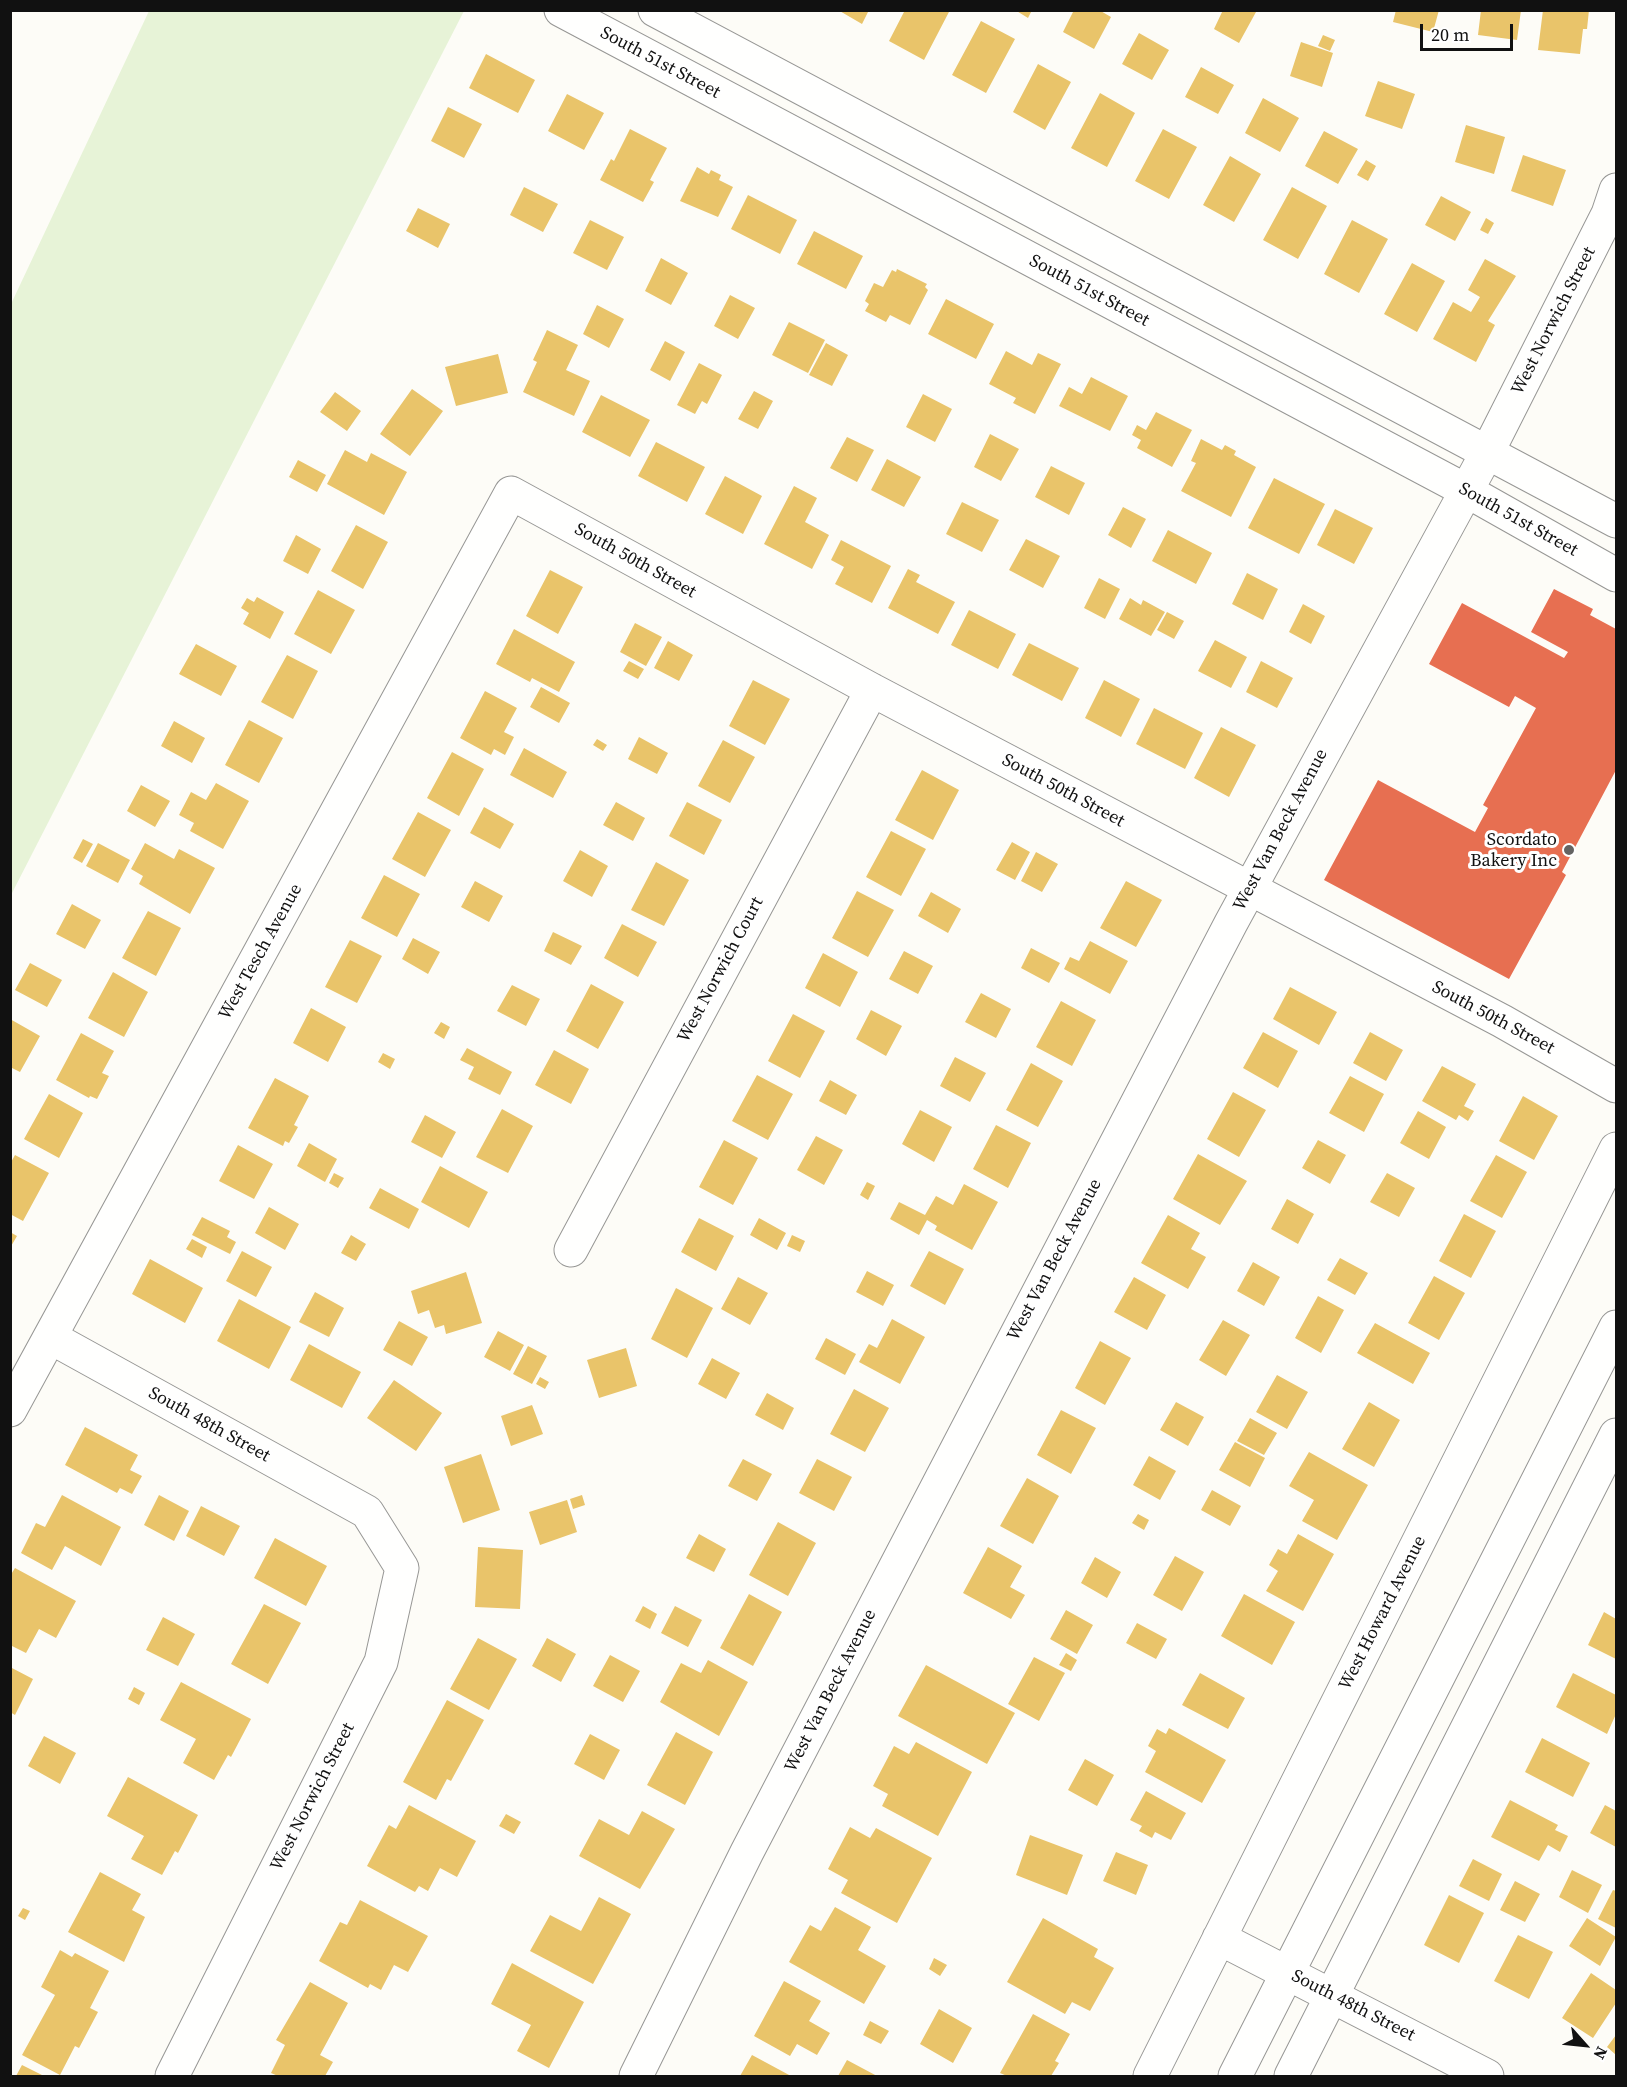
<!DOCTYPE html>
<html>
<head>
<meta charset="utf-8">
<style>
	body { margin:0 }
	#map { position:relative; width:1627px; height:2087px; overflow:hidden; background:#fdfcf7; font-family:"Source Serif 4",serif }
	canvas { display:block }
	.frame { position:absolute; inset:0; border:12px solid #111; pointer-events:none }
	.north { position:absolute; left:1555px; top:2015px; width:60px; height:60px; -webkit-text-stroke:4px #fff; paint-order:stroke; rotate:117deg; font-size:16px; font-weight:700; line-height:24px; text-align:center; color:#111 }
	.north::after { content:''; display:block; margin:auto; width:21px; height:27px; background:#111; clip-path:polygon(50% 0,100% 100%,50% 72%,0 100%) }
	.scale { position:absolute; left:1420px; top:24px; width:93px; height:27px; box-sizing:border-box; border:3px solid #111; border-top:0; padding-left:8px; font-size:18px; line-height:21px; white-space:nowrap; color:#111; -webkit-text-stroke:4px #fff; paint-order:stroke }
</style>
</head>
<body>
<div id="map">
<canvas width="1627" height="2087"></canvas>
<div class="frame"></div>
<div class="north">N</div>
<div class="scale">20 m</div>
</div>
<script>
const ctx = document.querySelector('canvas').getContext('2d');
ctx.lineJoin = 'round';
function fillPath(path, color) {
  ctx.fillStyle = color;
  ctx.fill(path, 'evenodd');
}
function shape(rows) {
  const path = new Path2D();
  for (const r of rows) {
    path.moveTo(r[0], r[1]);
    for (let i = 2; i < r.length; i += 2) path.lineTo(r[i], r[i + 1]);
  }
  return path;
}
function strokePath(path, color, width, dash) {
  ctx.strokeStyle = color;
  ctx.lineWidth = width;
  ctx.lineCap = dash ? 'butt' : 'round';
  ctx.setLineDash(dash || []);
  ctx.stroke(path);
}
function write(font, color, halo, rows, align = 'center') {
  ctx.font = font + ' "Source Serif 4",serif';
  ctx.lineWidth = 6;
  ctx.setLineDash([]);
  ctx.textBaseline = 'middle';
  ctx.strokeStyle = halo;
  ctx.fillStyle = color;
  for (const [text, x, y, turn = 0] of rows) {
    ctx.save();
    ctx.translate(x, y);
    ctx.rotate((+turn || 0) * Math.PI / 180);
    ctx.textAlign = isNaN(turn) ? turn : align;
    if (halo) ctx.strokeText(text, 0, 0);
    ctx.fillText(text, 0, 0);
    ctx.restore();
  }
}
fillPath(shape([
	[149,11,464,11,11,895,11,304]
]), '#e7f3d7');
fillPath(shape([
	[838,10,869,10,862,24],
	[905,10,950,10,924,60,889,41],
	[1015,10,1032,10,1028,18],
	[1074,10,1099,10,1111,17,1094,49,1063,32],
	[1223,10,1256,12,1239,43,1214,29],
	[1396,10,1439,10,1433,32,1393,22],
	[1481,10,1521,10,1517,40,1478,35],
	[1543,10,1589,10,1587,29,1583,29,1580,54,1538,50],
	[981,21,1015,39,986,93,952,75],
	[1139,33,1169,50,1152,80,1122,64],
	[1323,35,1335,40,1330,51,1318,46],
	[1301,42,1333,53,1322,87,1290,76],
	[486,54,535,80,518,113,469,88],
	[1038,64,1071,82,1045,130,1013,112],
	[1201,67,1234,85,1218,114,1185,97],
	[1378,81,1415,94,1402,129,1365,116],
	[1100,93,1135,113,1107,167,1071,148],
	[567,94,604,113,584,150,548,131],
	[1263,98,1299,118,1280,152,1245,133],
	[448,107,482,124,464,158,431,141],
	[1466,125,1505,137,1494,174,1455,162],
	[630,129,667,148,650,180,654,182,643,202,600,180,611,159,614,161],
	[1163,129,1197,147,1169,199,1135,181],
	[1324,131,1358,149,1338,184,1305,166],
	[1523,155,1566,170,1553,206,1511,191],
	[1230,156,1261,174,1234,222,1203,205],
	[1366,160,1376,166,1368,181,1357,175],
	[697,167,709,174,711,170,721,175,719,180,733,187,718,217,680,201],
	[524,187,558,204,543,232,510,215],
	[1292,187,1327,206,1298,259,1263,240],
	[748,195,797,220,780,254,731,229],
	[1441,196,1471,212,1455,241,1425,225],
	[418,208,450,224,438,248,406,231],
	[1486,218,1494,223,1488,234,1480,230],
	[590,220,624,237,607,270,573,253],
	[1352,220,1388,239,1359,293,1324,274],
	[814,231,863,256,846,289,797,264],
	[661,258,688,273,671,305,645,291],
	[1485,259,1516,276,1488,321,1495,325,1476,362,1433,339,1453,302,1471,312,1480,297,1468,290],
	[1412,263,1445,281,1417,332,1384,314],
	[897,269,927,284,925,287,928,290,910,325,890,315,886,322,865,311,869,304,865,301,874,283,883,287,892,270,896,272],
	[730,295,755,308,738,339,714,326],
	[946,299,994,324,976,359,928,334],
	[597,305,624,319,609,348,583,334],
	[789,322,825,340,808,373,772,355],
	[547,330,578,345,566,370,590,381,574,416,523,392,537,362,533,360],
	[665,341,685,352,670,381,650,370],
	[826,343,848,355,832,386,809,375],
	[1006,351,1032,365,1038,353,1061,364,1035,414,1013,403,1016,398,989,384],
	[498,354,508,393,456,406,445,367],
	[699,363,722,375,707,404,702,401,695,414,677,405],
	[1091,377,1128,396,1110,431,1059,406,1069,387,1082,394],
	[412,389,443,411,410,456,380,434],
	[754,391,773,401,758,429,738,419],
	[335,392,361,411,347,431,320,412],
	[923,394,952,409,935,442,906,427],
	[601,395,650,420,630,457,582,432],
	[1156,412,1192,430,1172,467,1137,448,1141,440,1132,435,1137,425,1146,430],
	[990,434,1019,449,1001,481,974,467],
	[847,437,874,450,857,482,830,468],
	[1201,439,1222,450,1225,445,1236,451,1234,455,1256,467,1231,517,1181,491,1196,463,1191,461],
	[656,442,705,467,687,502,638,476],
	[345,450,367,462,371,453,407,472,384,515,327,484],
	[887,459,921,477,904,507,871,490],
	[298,460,326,475,317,492,289,477],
	[1051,466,1085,483,1069,515,1035,497],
	[725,476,762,496,743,534,705,514],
	[1274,478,1325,504,1299,554,1248,528],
	[794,486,817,498,805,522,829,535,812,569,764,544],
	[962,502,999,520,982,552,946,534],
	[1123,507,1146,519,1131,548,1108,535],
	[1335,509,1373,528,1354,564,1317,545],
	[356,525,388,542,363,589,331,571],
	[1168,530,1212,553,1196,584,1152,561],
	[296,535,321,549,308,574,283,561],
	[1026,539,1060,556,1043,588,1009,570],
	[841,540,891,566,872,603,835,584,844,567,831,560],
	[908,569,920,575,916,582,955,602,938,634,888,608],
	[550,570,583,587,558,634,526,616],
	[1247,573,1278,589,1263,620,1232,604],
	[1099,578,1120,589,1105,619,1084,608],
	[318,590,355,610,331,654,294,634],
	[257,597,284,612,270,639,243,624,249,613,241,608,247,598,254,602],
	[1130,598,1141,605,1143,600,1165,612,1151,636,1119,619],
	[1303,604,1325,616,1311,644,1289,632],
	[969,610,1016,634,998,669,951,645],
	[1167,612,1184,621,1174,639,1157,630],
	[635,623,662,637,646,666,620,652],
	[514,629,575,662,559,692,532,678,530,682,496,664],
	[1215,640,1247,657,1231,688,1198,671],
	[668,641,693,655,679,681,654,668],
	[1029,643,1079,668,1062,701,1012,675],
	[196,644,237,666,221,696,179,674],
	[287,655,318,671,293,719,261,702],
	[629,661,644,669,638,679,623,671],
	[1261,661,1293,678,1277,708,1246,692],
	[753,680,790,699,765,745,729,726],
	[1104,680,1140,699,1121,737,1085,718],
	[541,687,570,703,559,723,530,707],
	[485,691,517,708,504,732,514,737,505,755,494,749,491,755,460,738],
	[1154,708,1203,733,1185,769,1136,744],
	[249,720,283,738,259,783,225,765],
	[174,721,205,738,192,763,161,746],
	[1221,727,1256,745,1229,797,1194,778],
	[639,737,668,753,657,774,628,759],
	[597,739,607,745,603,751,593,745],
	[723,740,755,757,730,803,698,786],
	[524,748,567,772,553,798,510,775],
	[452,752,484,769,459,816,427,798],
	[922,770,959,790,933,840,895,820],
	[216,783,249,801,223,849,190,831,194,823,179,815,191,792,206,800],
	[141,785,170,801,155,827,127,811],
	[616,802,645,818,633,841,603,825],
	[687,802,722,820,704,855,669,836],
	[484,807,514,824,500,849,470,833],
	[418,812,451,830,425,877,392,859],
	[891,831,926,849,901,896,866,877],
	[83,839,93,844,82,863,73,858],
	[1012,842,1030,852,1015,880,996,870],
	[98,843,130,860,118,883,86,866],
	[145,843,174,859,179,849,215,868,190,914,139,884,143,876,131,869],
	[580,850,608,866,592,897,563,881],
	[1036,852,1058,864,1042,892,1021,881],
	[656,862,689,880,664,926,631,910],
	[384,875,420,894,397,937,361,918],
	[475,881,503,896,489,922,461,907],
	[1126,881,1162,900,1136,947,1100,928],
	[857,891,894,910,868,957,832,938],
	[931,892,961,909,948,933,918,916],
	[72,904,101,920,85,949,56,934],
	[148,911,181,928,156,976,122,958],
	[622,924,657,942,638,977,604,958],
	[553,932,582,946,571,965,544,951],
	[413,938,440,952,428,974,402,959],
	[350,940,382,956,357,1003,325,987],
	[1090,941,1128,961,1110,994,1064,969,1070,957,1079,961],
	[1031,948,1060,963,1049,983,1021,968],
	[904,951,933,966,918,994,889,979],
	[823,953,858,972,840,1007,805,988],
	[30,963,62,980,47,1007,15,990],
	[113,972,148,992,124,1037,88,1018],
	[591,984,624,1002,598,1049,566,1031],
	[512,985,540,999,526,1026,497,1011],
	[1290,987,1337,1012,1319,1045,1273,1019],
	[981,993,1011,1009,996,1038,965,1022],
	[1061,1001,1096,1020,1072,1066,1036,1047],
	[311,1008,346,1027,328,1062,293,1043],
	[871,1010,902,1026,886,1056,856,1039],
	[793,1014,825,1031,800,1078,768,1061],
	[10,1019,40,1036,20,1072,10,1067],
	[441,1022,450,1027,444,1039,434,1033],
	[1263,1032,1298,1051,1278,1088,1243,1068],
	[1370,1032,1403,1050,1386,1081,1353,1063],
	[81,1033,114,1051,102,1073,109,1076,97,1099,90,1096,89,1098,56,1080],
	[467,1048,512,1072,500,1095,468,1079,474,1067,460,1060],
	[554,1050,589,1069,571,1104,535,1085],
	[383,1053,395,1059,390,1069,378,1062],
	[955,1057,986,1073,970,1102,940,1086],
	[1031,1063,1063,1081,1038,1127,1006,1110],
	[1442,1066,1476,1084,1464,1106,1474,1111,1468,1121,1459,1115,1456,1120,1422,1101],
	[757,1075,793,1094,768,1140,732,1121],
	[1350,1076,1384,1094,1364,1132,1329,1113],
	[275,1078,309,1096,294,1125,298,1127,289,1143,285,1141,283,1146,248,1128],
	[830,1080,857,1095,846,1115,819,1101],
	[1233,1092,1266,1110,1239,1157,1207,1139],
	[49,1094,83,1113,59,1158,24,1139],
	[1523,1096,1558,1116,1534,1160,1499,1141],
	[502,1109,533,1126,508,1173,476,1157],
	[920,1110,952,1127,934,1162,902,1144],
	[1418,1111,1446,1127,1429,1159,1400,1143],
	[425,1115,456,1132,442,1158,411,1142],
	[996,1125,1031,1143,1008,1188,973,1169],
	[816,1136,843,1150,824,1185,797,1170],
	[724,1140,758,1158,733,1205,699,1187],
	[1318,1140,1346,1155,1330,1184,1302,1168],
	[309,1143,337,1159,325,1182,297,1166],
	[238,1145,273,1164,254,1199,219,1181],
	[1198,1154,1247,1181,1220,1225,1173,1199],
	[15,1155,49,1173,23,1221,10,1214,10,1164],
	[1496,1155,1527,1172,1502,1218,1470,1201],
	[440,1166,488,1192,469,1228,421,1202],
	[334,1173,344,1178,338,1188,329,1183],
	[1387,1173,1415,1188,1399,1217,1370,1202],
	[867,1182,875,1186,868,1200,860,1195],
	[964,1184,998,1202,972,1250,935,1230,937,1226,927,1220,919,1235,890,1219,899,1202,925,1215,936,1196,953,1205],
	[380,1188,419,1209,409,1229,369,1208],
	[1287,1199,1314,1214,1298,1244,1271,1229],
	[269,1207,299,1224,285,1250,255,1233],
	[1464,1214,1496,1231,1471,1278,1439,1261],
	[1168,1215,1200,1233,1191,1249,1206,1257,1188,1289,1141,1263],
	[202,1217,230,1231,227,1237,236,1242,230,1254,192,1235],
	[699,1218,734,1236,716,1271,681,1252],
	[759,1218,786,1233,777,1250,750,1235],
	[10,1232,17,1236,10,1248],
	[351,1235,366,1244,356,1261,341,1253],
	[792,1235,805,1241,800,1252,787,1246],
	[192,1239,207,1247,202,1258,186,1249],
	[242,1251,272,1267,256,1297,226,1281],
	[929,1251,964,1269,945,1305,910,1286],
	[1340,1258,1368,1273,1355,1295,1327,1280],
	[150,1259,203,1288,185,1323,132,1294],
	[1253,1262,1280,1277,1264,1306,1237,1291],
	[867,1271,894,1285,883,1306,856,1292],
	[466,1272,482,1323,446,1334,444,1325,435,1328,429,1310,418,1314,411,1291],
	[1434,1276,1465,1293,1439,1340,1408,1323],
	[738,1277,768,1293,750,1325,721,1309],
	[1134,1277,1166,1295,1147,1330,1114,1312],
	[676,1288,713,1308,687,1358,651,1339],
	[315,1292,344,1308,329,1337,299,1322],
	[1318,1296,1344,1310,1321,1353,1295,1338],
	[239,1299,291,1327,269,1369,217,1341],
	[892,1319,925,1337,900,1384,859,1362,869,1344,877,1348],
	[1223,1320,1250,1335,1226,1376,1199,1360],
	[399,1321,428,1337,412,1366,383,1350],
	[1375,1323,1430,1353,1413,1384,1357,1353],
	[498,1331,524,1345,510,1371,484,1357],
	[826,1338,856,1354,845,1375,815,1359],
	[1100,1341,1131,1358,1105,1405,1075,1388],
	[309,1344,361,1372,342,1408,290,1380],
	[528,1346,547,1356,532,1384,513,1374],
	[626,1348,637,1386,599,1398,587,1360],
	[712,1358,740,1373,726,1399,698,1384],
	[1277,1375,1308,1392,1287,1429,1256,1412],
	[540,1377,549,1382,545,1389,536,1384],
	[394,1380,442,1413,416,1451,367,1418],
	[854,1389,889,1408,865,1452,830,1434],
	[767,1393,794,1408,783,1430,755,1415],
	[1176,1402,1204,1417,1188,1446,1160,1430],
	[1369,1402,1400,1420,1374,1467,1342,1449],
	[532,1405,543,1434,511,1446,501,1416],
	[1061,1410,1096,1428,1071,1474,1037,1455],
	[1250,1418,1277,1433,1264,1455,1237,1441],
	[85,1427,138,1455,130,1470,142,1476,132,1494,120,1488,117,1493,65,1465],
	[1235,1442,1265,1458,1250,1487,1219,1470],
	[1309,1452,1368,1485,1337,1540,1302,1521,1314,1500,1289,1486],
	[481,1454,500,1510,463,1523,444,1467],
	[1149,1456,1176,1471,1160,1500,1133,1485],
	[743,1459,772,1474,757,1501,728,1486],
	[817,1459,852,1477,834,1511,799,1493],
	[1027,1478,1059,1496,1033,1544,1000,1526],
	[1212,1490,1241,1506,1230,1526,1201,1510],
	[62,1495,121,1527,101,1566,65,1546,52,1570,21,1553,36,1523,45,1527],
	[159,1495,189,1511,174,1541,144,1525],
	[582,1495,585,1505,573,1509,570,1499],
	[567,1500,577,1532,540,1545,529,1512],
	[201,1506,240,1526,224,1556,186,1536],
	[1138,1514,1149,1520,1144,1530,1132,1523],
	[778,1522,816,1543,788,1596,749,1575],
	[699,1534,726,1549,714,1572,686,1558],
	[1298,1534,1334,1554,1303,1611,1266,1591,1278,1571,1269,1565,1278,1549,1287,1554],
	[275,1538,327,1566,306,1606,254,1578],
	[478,1547,523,1550,520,1609,475,1607],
	[988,1547,1022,1566,1010,1587,1025,1595,1011,1619,963,1593],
	[1175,1556,1204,1572,1182,1611,1153,1595],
	[1095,1557,1121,1572,1107,1598,1081,1583],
	[15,1568,76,1601,56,1638,39,1629,26,1653,10,1645,10,1576],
	[749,1594,782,1612,753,1666,720,1648],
	[1244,1594,1295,1622,1272,1665,1221,1636],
	[264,1604,301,1623,268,1684,231,1664],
	[643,1606,657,1614,650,1629,635,1621],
	[675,1606,702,1620,688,1647,661,1633],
	[1066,1610,1093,1625,1077,1654,1050,1639],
	[1604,1612,1616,1619,1616,1659,1588,1645],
	[163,1617,195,1634,178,1666,146,1650],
	[1137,1623,1167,1639,1156,1659,1126,1643],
	[478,1638,517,1659,489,1710,450,1689],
	[547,1638,576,1654,561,1682,532,1666],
	[1066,1653,1077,1660,1071,1671,1059,1665],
	[610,1655,640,1671,623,1702,593,1686],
	[1034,1657,1065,1673,1039,1721,1008,1704],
	[708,1660,748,1682,719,1736,660,1702,681,1663,701,1673],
	[926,1665,1015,1713,987,1764,898,1716],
	[10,1667,33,1679,15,1715,10,1712],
	[1200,1673,1245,1698,1228,1729,1182,1705],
	[1573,1673,1616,1695,1616,1714,1607,1734,1556,1707],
	[181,1682,251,1719,231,1757,228,1755,214,1780,183,1763,196,1739,160,1720],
	[134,1687,145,1693,139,1705,128,1699],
	[447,1700,484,1720,451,1781,447,1779,436,1800,403,1782],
	[1169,1728,1226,1760,1202,1803,1145,1772,1156,1751,1148,1746,1157,1729,1166,1734],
	[676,1732,713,1752,685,1805,647,1785],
	[590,1734,620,1750,604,1780,574,1764],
	[44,1736,76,1753,60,1784,28,1766],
	[1542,1738,1590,1763,1573,1797,1525,1772],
	[916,1742,972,1772,938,1836,882,1806,888,1794,873,1786,894,1746,909,1754],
	[1085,1759,1114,1775,1097,1806,1068,1790],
	[128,1777,198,1815,178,1853,175,1851,162,1875,131,1859,144,1836,107,1816],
	[1146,1791,1186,1813,1171,1840,1155,1832,1152,1838,1139,1831,1142,1826,1130,1820],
	[1510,1800,1558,1825,1555,1830,1568,1836,1560,1852,1548,1845,1539,1861,1491,1837],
	[409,1805,476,1841,457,1877,440,1868,428,1891,419,1886,415,1892,367,1866,389,1825,396,1829],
	[1605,1805,1616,1811,1616,1847,1590,1833],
	[642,1811,675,1829,640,1889,579,1856,599,1819,629,1835],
	[506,1814,521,1822,514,1834,499,1826],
	[850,1827,870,1838,876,1828,932,1858,897,1923,841,1893,848,1880,828,1869],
	[1030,1835,1083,1855,1067,1895,1016,1875],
	[1116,1852,1148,1865,1136,1895,1103,1881],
	[1473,1859,1502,1874,1489,1901,1459,1886],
	[1572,1870,1602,1885,1588,1913,1559,1897],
	[100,1872,141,1894,132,1910,145,1917,124,1962,68,1932],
	[1515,1881,1540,1894,1525,1922,1500,1910],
	[1613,1890,1616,1891,1616,1928,1598,1919],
	[1449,1895,1484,1913,1459,1963,1424,1945],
	[599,1897,631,1914,593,1984,530,1951,550,1915,581,1931],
	[360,1900,428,1936,408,1972,394,1965,381,1990,370,1984,368,1988,319,1961,340,1922,347,1925],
	[835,1907,871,1927,858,1950,886,1966,864,2004,789,1962,810,1925,821,1931],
	[23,1908,30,1911,25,1920,18,1916],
	[1043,1918,1098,1949,1094,1957,1114,1968,1090,2011,1072,2002,1065,2014,1007,1982],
	[1587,1918,1616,1937,1600,1966,1569,1946],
	[1518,1935,1553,1952,1529,1999,1494,1981],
	[60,1950,72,1957,75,1953,109,1971,90,2008,98,2012,79,2048,75,2046,60,2075,22,2055,55,1995,41,1987],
	[934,1958,947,1965,940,1976,929,1969],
	[512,1963,584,2002,549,2068,517,2051,531,2025,491,2004],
	[1591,1973,1616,1990,1616,2003,1593,2038,1562,2018],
	[784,1981,821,2001,809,2021,830,2033,817,2055,797,2044,790,2056,754,2036],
	[310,1982,348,2003,320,2055,333,2062,325,2076,278,2076,271,2073,285,2045,276,2040],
	[939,2009,972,2028,953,2063,920,2044],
	[1033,2014,1070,2034,1055,2061,1059,2063,1051,2076,1007,2076,1000,2073],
	[870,2021,889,2031,881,2044,863,2035],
	[1616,2035,1616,2055,1607,2047],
	[752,2055,791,2076,740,2076],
	[847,2060,877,2076,838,2076],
	[22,2065,44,2076,16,2076]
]), '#e9c46a');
fillPath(shape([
	[1554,589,1593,609,1590,615,1616,629,1616,770,1562,872,1566,875,1509,979,1324,880,1378,780,1475,832,1488,808,1483,805,1536,708,1515,696,1509,707,1429,664,1462,603,1564,658,1568,652,1531,632]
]), '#e76f51');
const minor = shape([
	[561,10,1467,491,1616,575],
	[655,10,1616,521],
	[571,1250,872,690],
	[50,1337,367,1512,402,1568,381,1662,172,2076],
	[10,1410,511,493,872,690,1502,1021,1616,1086],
	[1219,1938,1487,2076],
	[636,2076,747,1852,1231,923,1488,451,1608,214,1616,190],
	[1150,2076,1616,1149],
	[1235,2076,1616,1327],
	[1291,2076,1616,1435]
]);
strokePath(minor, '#979795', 35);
strokePath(minor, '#fffffe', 33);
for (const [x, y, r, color] of [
	[1569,850,6,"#646362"]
]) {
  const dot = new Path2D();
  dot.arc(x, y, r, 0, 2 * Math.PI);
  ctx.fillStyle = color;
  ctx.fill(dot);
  strokePath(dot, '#fff', 2);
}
write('18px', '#111', '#fff', [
	["South 51st Street",660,63,28],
	["South 51st Street",1089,291,28],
	["West Norwich Street",1554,321,-63],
	["South 51st Street",1518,520,29],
	["South 50th Street",635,561,29],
	["South 50th Street",1063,791,28],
	["West Van Beck Avenue",1281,830,-62],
	["West Tesch Avenue",261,952,-61],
	["West Norwich Court",721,970,-62],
	["South 50th Street",1493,1018,28],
	["West Van Beck Avenue",1055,1260,-62],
	["South 48th Street",209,1425,29],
	["West Howard Avenue",1383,1613,-63],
	["West Van Beck Avenue",831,1691,-63],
	["West Norwich Street",313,1797,-63],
	["South 48th Street",1353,2006,27]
]);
write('18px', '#111', '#fff', [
	["Scordato",1557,840],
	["Bakery Inc",1557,861]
], 'right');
</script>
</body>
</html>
